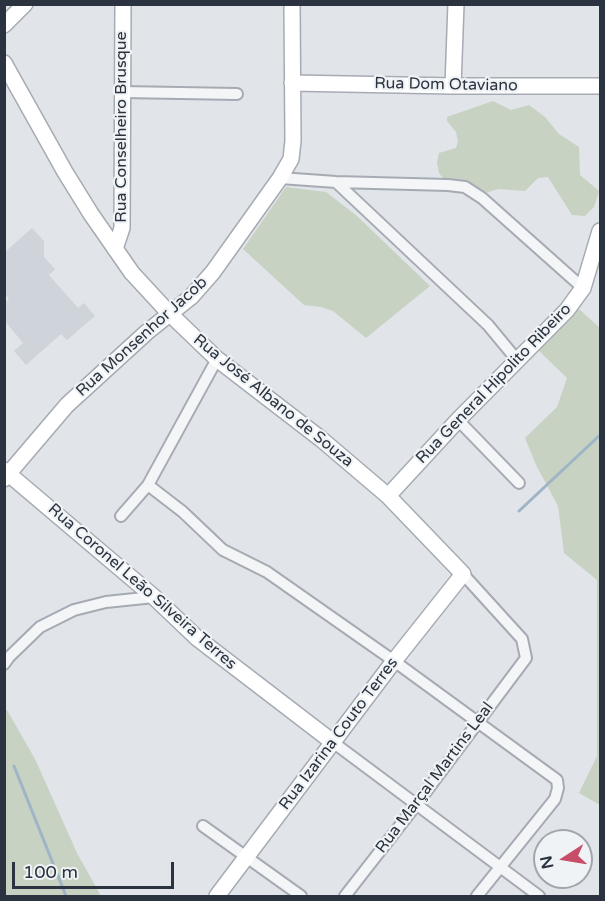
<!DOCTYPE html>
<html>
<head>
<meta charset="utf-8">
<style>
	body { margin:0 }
	#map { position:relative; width:605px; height:901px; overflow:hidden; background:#e1e4e9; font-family:"Varela Round",sans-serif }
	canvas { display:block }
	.frame { position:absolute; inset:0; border:6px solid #2a333f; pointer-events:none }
	.north { position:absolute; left:533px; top:829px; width:60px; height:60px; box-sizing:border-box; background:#f0f3f6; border:2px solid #a1a6ad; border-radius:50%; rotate:258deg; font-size:16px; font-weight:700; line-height:24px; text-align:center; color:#2a333f }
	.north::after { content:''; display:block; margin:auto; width:21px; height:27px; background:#c74d68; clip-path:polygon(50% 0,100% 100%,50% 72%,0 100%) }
	.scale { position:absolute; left:12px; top:862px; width:162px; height:27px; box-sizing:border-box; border:3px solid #2a333f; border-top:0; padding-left:8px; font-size:18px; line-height:21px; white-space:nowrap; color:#2a333f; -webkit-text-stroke:4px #f0f3f6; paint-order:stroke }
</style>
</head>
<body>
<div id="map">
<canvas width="605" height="901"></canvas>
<div class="frame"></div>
<div class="north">N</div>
<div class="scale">100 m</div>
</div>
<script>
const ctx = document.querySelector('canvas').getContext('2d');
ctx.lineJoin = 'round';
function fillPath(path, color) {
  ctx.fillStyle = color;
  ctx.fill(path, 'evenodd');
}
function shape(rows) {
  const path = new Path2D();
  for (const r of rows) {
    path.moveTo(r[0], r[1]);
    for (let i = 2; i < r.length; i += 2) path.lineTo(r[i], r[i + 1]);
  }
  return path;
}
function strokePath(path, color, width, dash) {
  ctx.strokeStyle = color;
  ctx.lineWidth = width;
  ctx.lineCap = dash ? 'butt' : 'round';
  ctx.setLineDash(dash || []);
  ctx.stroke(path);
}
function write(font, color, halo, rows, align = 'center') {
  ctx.font = font + ' "Varela Round",sans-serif';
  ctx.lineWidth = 4.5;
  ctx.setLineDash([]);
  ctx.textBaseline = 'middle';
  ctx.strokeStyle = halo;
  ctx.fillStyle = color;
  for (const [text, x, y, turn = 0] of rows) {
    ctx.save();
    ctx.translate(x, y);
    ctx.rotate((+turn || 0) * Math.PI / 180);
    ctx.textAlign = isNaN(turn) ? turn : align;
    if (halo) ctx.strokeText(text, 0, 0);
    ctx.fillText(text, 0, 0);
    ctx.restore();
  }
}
fillPath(shape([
	[32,228,44,241,44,257,55,269,49,275,78,308,84,303,95,316,67,340,61,334,26,365,14,351,23,343,5,321,5,303,9,299,5,294,4,253]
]), '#cfd4da');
fillPath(shape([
	[493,101,511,110,529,105,545,117,559,134,579,147,580,175,599,191,594,207,585,216,572,215,548,177,538,178,525,191,498,189,482,194,446,182,439,173,437,163,439,153,456,148,458,141,456,132,447,121,447,117],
	[286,187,326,192,357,216,430,286,366,338,333,311,321,307,304,305,243,249],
	[579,309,600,328,600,805,579,793,597,756,597,580,564,553,558,506,536,465,525,438,557,407,567,378,537,349],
	[7,710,35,759,77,853,101,896,5,896,4,711]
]), '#c7d2c2');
strokePath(shape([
	[519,511,600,435],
	[14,766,66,896]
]), '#9eb5c7', 3);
const street = shape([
	[122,92,237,94],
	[280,178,336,182,448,185,465,187,482,198,583,288],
	[336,182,488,325,517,360],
	[458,420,519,483],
	[148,485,183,512,223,550,267,572,394,661,557,780,558,788,555,799,477,896],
	[121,516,148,485,217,359],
	[4,664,9,657,40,627,74,610,106,602,154,597],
	[334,743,539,896],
	[203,826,301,896],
	[345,896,416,805,526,658,522,639,463,574]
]);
const secondary = shape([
	[4,25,25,4],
	[4,63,65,172,91,214,132,273,169,313,217,359,321,439,388,496,463,574,394,661,217,896],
	[292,83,453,86,600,86],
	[453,86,456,4],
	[115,249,122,228,123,4],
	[4,470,154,597,197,638,334,743],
	[4,479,67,405,147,332,191,297,213,272,280,178,291,159,293,141,292,4],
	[388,496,458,420,567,310,583,288,600,231]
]);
strokePath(street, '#a6abb3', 14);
strokePath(secondary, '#a6abb3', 18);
strokePath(street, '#f3f5f7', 10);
strokePath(secondary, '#fff', 15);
write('16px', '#2a333f', '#f0f3f6', [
	["Rua Dom Otaviano",446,85,1],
	["Rua Conselheiro Brusque",122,127,-90],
	["Rua Monsenhor Jacob",142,337,-42],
	["Rua General Hipolito Ribeiro",494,384,-46],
	["Rua José Albano de Souza",273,401,39],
	["Rua Coronel Leão Silveira Terres",142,587,41],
	["Rua Izarina Couto Terres",339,734,-53],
	["Rua Marçal Martins Leal",435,778,-53]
]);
</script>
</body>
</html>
